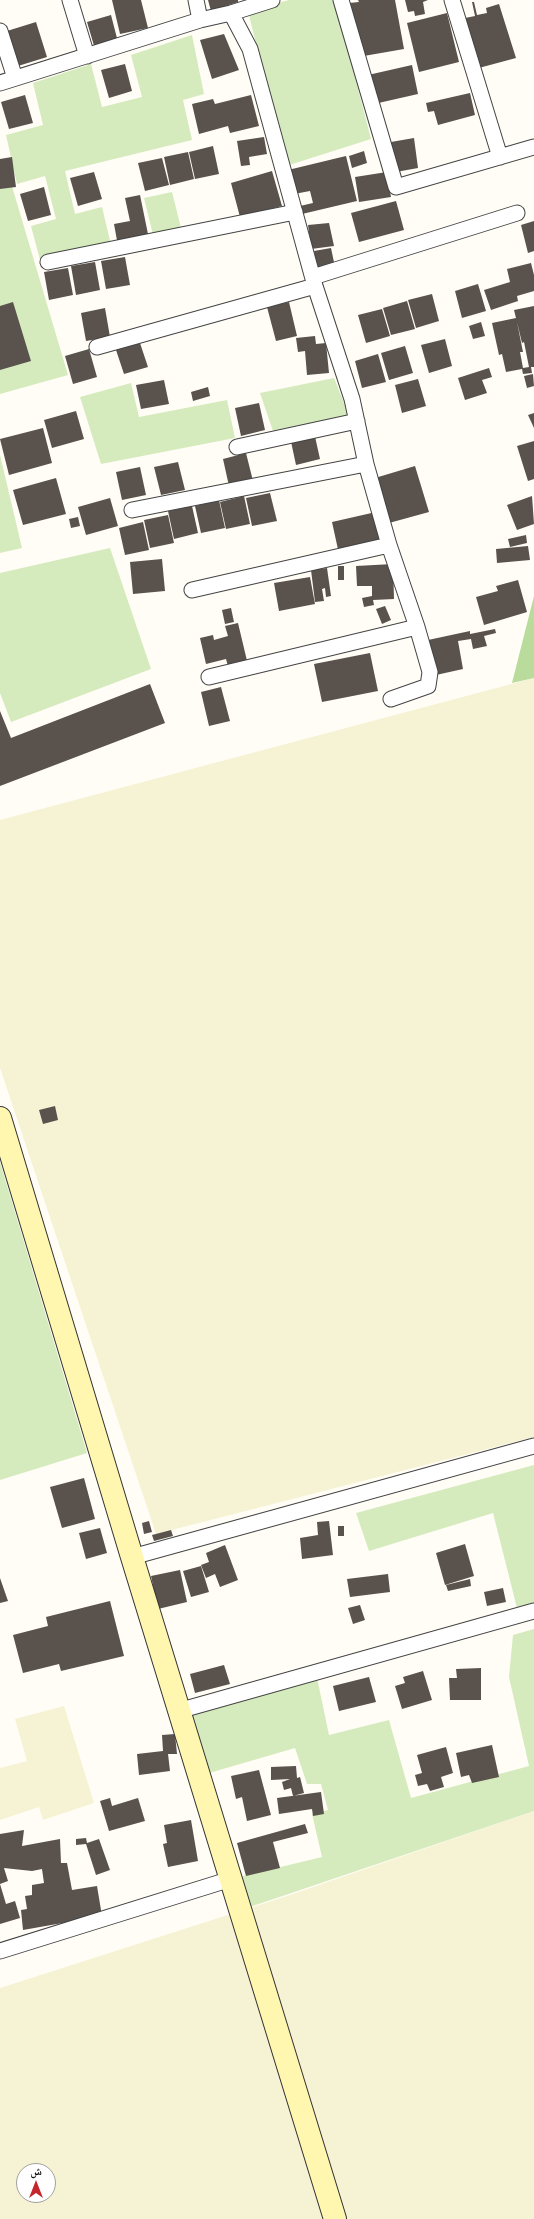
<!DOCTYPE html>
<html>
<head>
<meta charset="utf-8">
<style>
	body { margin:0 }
	#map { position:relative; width:534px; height:2219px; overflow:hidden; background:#fffdf5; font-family:Bitter,"Noto Naskh Arabic",serif }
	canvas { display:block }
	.north { position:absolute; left:16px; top:2163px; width:40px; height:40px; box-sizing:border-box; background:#fff; border:1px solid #a0a0a0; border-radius:50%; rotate:0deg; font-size:11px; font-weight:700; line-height:16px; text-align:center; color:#111 }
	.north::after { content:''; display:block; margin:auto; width:14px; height:18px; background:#c4262e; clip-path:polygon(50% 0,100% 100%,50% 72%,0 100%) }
</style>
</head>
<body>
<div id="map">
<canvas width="534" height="2219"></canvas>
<div class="north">ش</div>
</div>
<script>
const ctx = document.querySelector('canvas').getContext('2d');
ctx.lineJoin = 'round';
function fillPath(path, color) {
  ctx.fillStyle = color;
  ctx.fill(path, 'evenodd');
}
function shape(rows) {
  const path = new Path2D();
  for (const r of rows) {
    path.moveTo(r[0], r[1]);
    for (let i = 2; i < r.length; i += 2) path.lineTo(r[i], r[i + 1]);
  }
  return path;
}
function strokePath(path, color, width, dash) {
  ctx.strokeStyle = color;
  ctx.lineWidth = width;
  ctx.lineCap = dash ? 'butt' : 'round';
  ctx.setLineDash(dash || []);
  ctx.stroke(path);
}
fillPath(shape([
	[534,678,534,1437,156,1534,0,1068,0,820],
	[64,1706,94,1803,43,1820,39,1807,0,1820,0,1768,27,1761,15,1719],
	[534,1811,534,2219,0,2219,0,1988,287,1896],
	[24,2171,48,2171,48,2195,24,2195]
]), '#f6f3d4');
fillPath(shape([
	[289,0,335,0,371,139,286,166,248,11],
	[192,35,204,94,183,100,192,140,65,171,75,214,102,207,111,245,40,260,31,226,56,219,45,176,17,184,6,135,43,125,33,83,91,64,102,107,142,97,131,55],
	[11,183,68,375,0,394,0,186],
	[172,192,181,228,153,235,144,198],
	[334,378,349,415,273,431,260,393],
	[131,383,139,417,227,400,235,438,101,464,80,397],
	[0,455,22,548,0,553],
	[110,548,151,669,11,722,0,693,0,573],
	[0,1162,87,1453,0,1480],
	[534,1465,534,1611,519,1616,493,1513,369,1551,356,1513],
	[534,1629,534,1811,241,1910,231,1879,322,1857,312,1814,328,1810,321,1784,307,1784,295,1748,199,1776,178,1711,316,1673,329,1735,389,1720,411,1798,529,1766,509,1677,513,1635]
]), '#d5ebbd');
fillPath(shape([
	[534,596,534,678,512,683]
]), '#b9dc9c');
fillPath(shape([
	[112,0,141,0,148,28,120,34],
	[208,0,238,0,238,2,211,11],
	[358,0,395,0,404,49,358,57,349,3,359,2],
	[405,0,428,0,423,2,425,14,415,16,414,11,408,12],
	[472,2,474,2,477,15,487,13,486,8,499,4,516,58,475,69,460,19,475,16],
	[447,13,459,62,419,72,407,23],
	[111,15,118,42,95,49,87,22],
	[36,22,47,57,18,66,7,31],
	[224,34,239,70,212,79,200,40],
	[125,64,132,91,109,98,101,70],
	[412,65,418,94,374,104,368,75],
	[470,93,475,115,438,125,434,111,428,112,426,103],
	[25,95,33,123,9,129,1,102],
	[251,95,259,126,230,133,228,126,199,134,192,104,213,99,215,104],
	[264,137,267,154,249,157,250,165,241,166,237,141],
	[414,138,418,168,396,172,391,142],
	[213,146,219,174,195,179,189,152],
	[364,151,367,163,352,168,349,156],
	[188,152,194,179,170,185,164,157],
	[346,156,357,201,302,214,300,206,313,203,310,191,294,194,288,170],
	[12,157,16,187,0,189,0,159],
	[162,158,169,185,145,191,138,163],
	[272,171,282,206,240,217,231,183],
	[94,172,102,199,78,206,70,178],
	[387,172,391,197,359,202,355,177],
	[44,187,51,215,28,221,20,194],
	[140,195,149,239,118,246,114,224,130,221,125,198],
	[396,201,404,230,359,242,351,213],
	[534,221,534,251,528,253,521,225],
	[329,223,334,246,311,249,308,225],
	[331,248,335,267,318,271,314,251],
	[125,257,130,285,106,289,101,261],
	[95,262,100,290,76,295,71,266],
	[531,263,534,275,534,291,517,296,518,301,491,310,484,290,510,282,507,269],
	[68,268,73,295,49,300,44,272],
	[478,284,486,311,462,318,455,291],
	[432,294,439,321,416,328,408,300],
	[407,301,415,329,391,335,383,308],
	[13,302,31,361,0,370,0,306],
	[289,302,297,336,276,341,267,307],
	[534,306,534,367,531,367,532,373,523,374,522,369,506,372,502,354,499,355,492,323,516,318,514,310],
	[517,322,522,343,524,342,529,367,523,368,520,352,523,352],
	[105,308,110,337,86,341,81,313],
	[382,309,390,336,366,343,358,315],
	[481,322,485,336,473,339,469,326],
	[315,336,316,344,326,343,329,373,307,375,305,351,298,352,296,338],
	[445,339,452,366,429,373,421,345],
	[139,340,148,367,124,374,115,347],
	[405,346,413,373,389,380,381,353],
	[89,349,97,377,73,384,65,356],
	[378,354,386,382,362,388,355,361],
	[489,368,492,377,482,380,487,393,465,400,458,378],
	[533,374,534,386,527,388,524,376],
	[418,379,426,406,402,413,395,385],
	[164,380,169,404,141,409,136,385],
	[208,387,210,396,193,401,191,392],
	[259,403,265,430,241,436,235,408],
	[76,411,84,439,52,448,44,420],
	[534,413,534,428,528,415],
	[43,428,52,463,9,475,0,439],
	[314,432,320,459,296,465,290,437],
	[534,441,534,479,528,481,517,446],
	[246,453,253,481,229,486,223,459],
	[178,462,185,490,161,495,154,467],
	[415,466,429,512,389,523,375,478],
	[140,467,146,495,122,500,116,472],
	[56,478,66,514,23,525,13,490],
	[270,493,277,521,252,526,246,498],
	[244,496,250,524,226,529,220,502],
	[532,496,534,524,517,530,507,505],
	[110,498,118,526,86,535,78,507],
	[219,500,225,528,201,533,195,506],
	[192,506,198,533,174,539,168,511],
	[376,512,383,544,339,554,332,522],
	[168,515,174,543,150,548,144,520],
	[78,517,80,526,71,528,69,519],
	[143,522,149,550,125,555,119,528],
	[526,535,527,543,510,547,508,539],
	[528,546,530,560,497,563,496,549],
	[162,559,165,591,133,594,130,562],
	[393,564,394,599,373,600,374,605,364,607,362,598,372,596,372,586,357,586,356,566],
	[338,566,344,566,344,580,338,580],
	[327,568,331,596,326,597,325,588,322,589,324,601,315,602,311,570],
	[310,577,315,604,279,611,274,583],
	[518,580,527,612,484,625,476,597,498,591,496,586],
	[385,606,391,620,382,624,376,609],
	[231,608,234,622,225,624,222,610],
	[238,623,248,665,229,670,226,659,206,664,200,638,213,635,214,640,228,636,225,626],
	[495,629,496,633,484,636,487,646,473,649,471,639,458,641,463,669,436,675,428,640,470,631,470,634],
	[370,653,378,691,322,702,314,664],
	[150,684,165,723,0,786,0,711,11,738],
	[221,687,230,721,209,726,201,692],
	[55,1106,58,1120,43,1124,39,1110],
	[84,1478,95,1519,62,1528,50,1487],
	[149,1521,152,1532,144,1534,142,1523],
	[329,1521,333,1555,302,1559,300,1538,318,1535,317,1522],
	[338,1526,344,1526,344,1536,338,1536],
	[100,1528,107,1553,86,1559,79,1533],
	[171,1530,173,1536,154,1541,152,1535],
	[465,1544,474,1576,445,1585,436,1553],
	[225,1545,238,1580,220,1587,215,1574,206,1578,201,1565,209,1562,206,1553],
	[201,1566,209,1592,191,1597,183,1571],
	[180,1570,187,1602,158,1609,151,1576],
	[388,1574,390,1592,350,1597,347,1579],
	[0,1578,8,1601,0,1603],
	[470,1579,471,1586,448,1591,446,1585],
	[503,1588,506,1602,487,1606,484,1592],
	[110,1601,124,1656,61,1671,59,1664,23,1673,13,1635,48,1626,46,1617],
	[360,1605,365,1620,353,1624,348,1608],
	[224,1665,230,1684,195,1693,190,1674],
	[481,1668,481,1700,450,1700,449,1678,457,1678,456,1669],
	[423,1671,432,1700,402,1709,395,1686,405,1683,403,1677],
	[369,1677,376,1702,339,1711,333,1686],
	[175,1734,177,1754,168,1754,170,1771,139,1775,137,1754,163,1751,162,1735],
	[492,1745,499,1777,472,1783,469,1775,461,1777,456,1753],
	[446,1747,453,1773,441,1777,444,1787,430,1791,427,1784,418,1786,415,1775,422,1773,417,1755],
	[296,1766,297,1778,300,1777,304,1793,293,1796,291,1788,284,1790,282,1782,290,1779,271,1780,271,1767],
	[259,1770,271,1815,247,1821,242,1797,236,1799,231,1776],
	[321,1792,324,1814,313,1816,312,1809,279,1814,277,1798],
	[110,1798,112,1806,138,1798,145,1821,109,1831,100,1801],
	[191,1820,198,1861,168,1867,163,1844,167,1843,164,1825],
	[305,1824,308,1833,273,1842,280,1868,246,1876,237,1843],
	[24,1830,22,1846,60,1839,61,1863,67,1863,72,1890,97,1886,102,1916,23,1930,21,1910,27,1909,25,1896,32,1895,32,1885,44,1883,42,1869,32,1871,4,1868,8,1881,0,1884,0,1834],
	[86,1838,87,1843,99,1839,110,1870,96,1875,86,1844,76,1845,76,1839],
	[0,1884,6,1904,15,1901,20,1918,0,1924]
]), '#5a524d');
const street = shape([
	[70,0,87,56],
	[196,0,200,20],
	[341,0,396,187,534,147],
	[452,0,500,157],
	[0,31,15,78],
	[0,83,200,20,231,13,272,0],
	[48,262,295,212],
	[313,277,517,213],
	[97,347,315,286],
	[237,447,357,421],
	[132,510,366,464],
	[192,590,389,545],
	[209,677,417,627,389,545,366,464,352,399,315,286,250,49,231,13],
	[391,699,428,686,430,672,417,627],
	[132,1557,534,1446],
	[178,1711,534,1611],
	[0,1951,231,1879]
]);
const secondary = shape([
	[0,1118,132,1557,335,2219]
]);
strokePath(street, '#444', 17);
strokePath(secondary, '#333', 24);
strokePath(street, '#fff', 15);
strokePath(secondary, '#fff6b0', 22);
</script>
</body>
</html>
